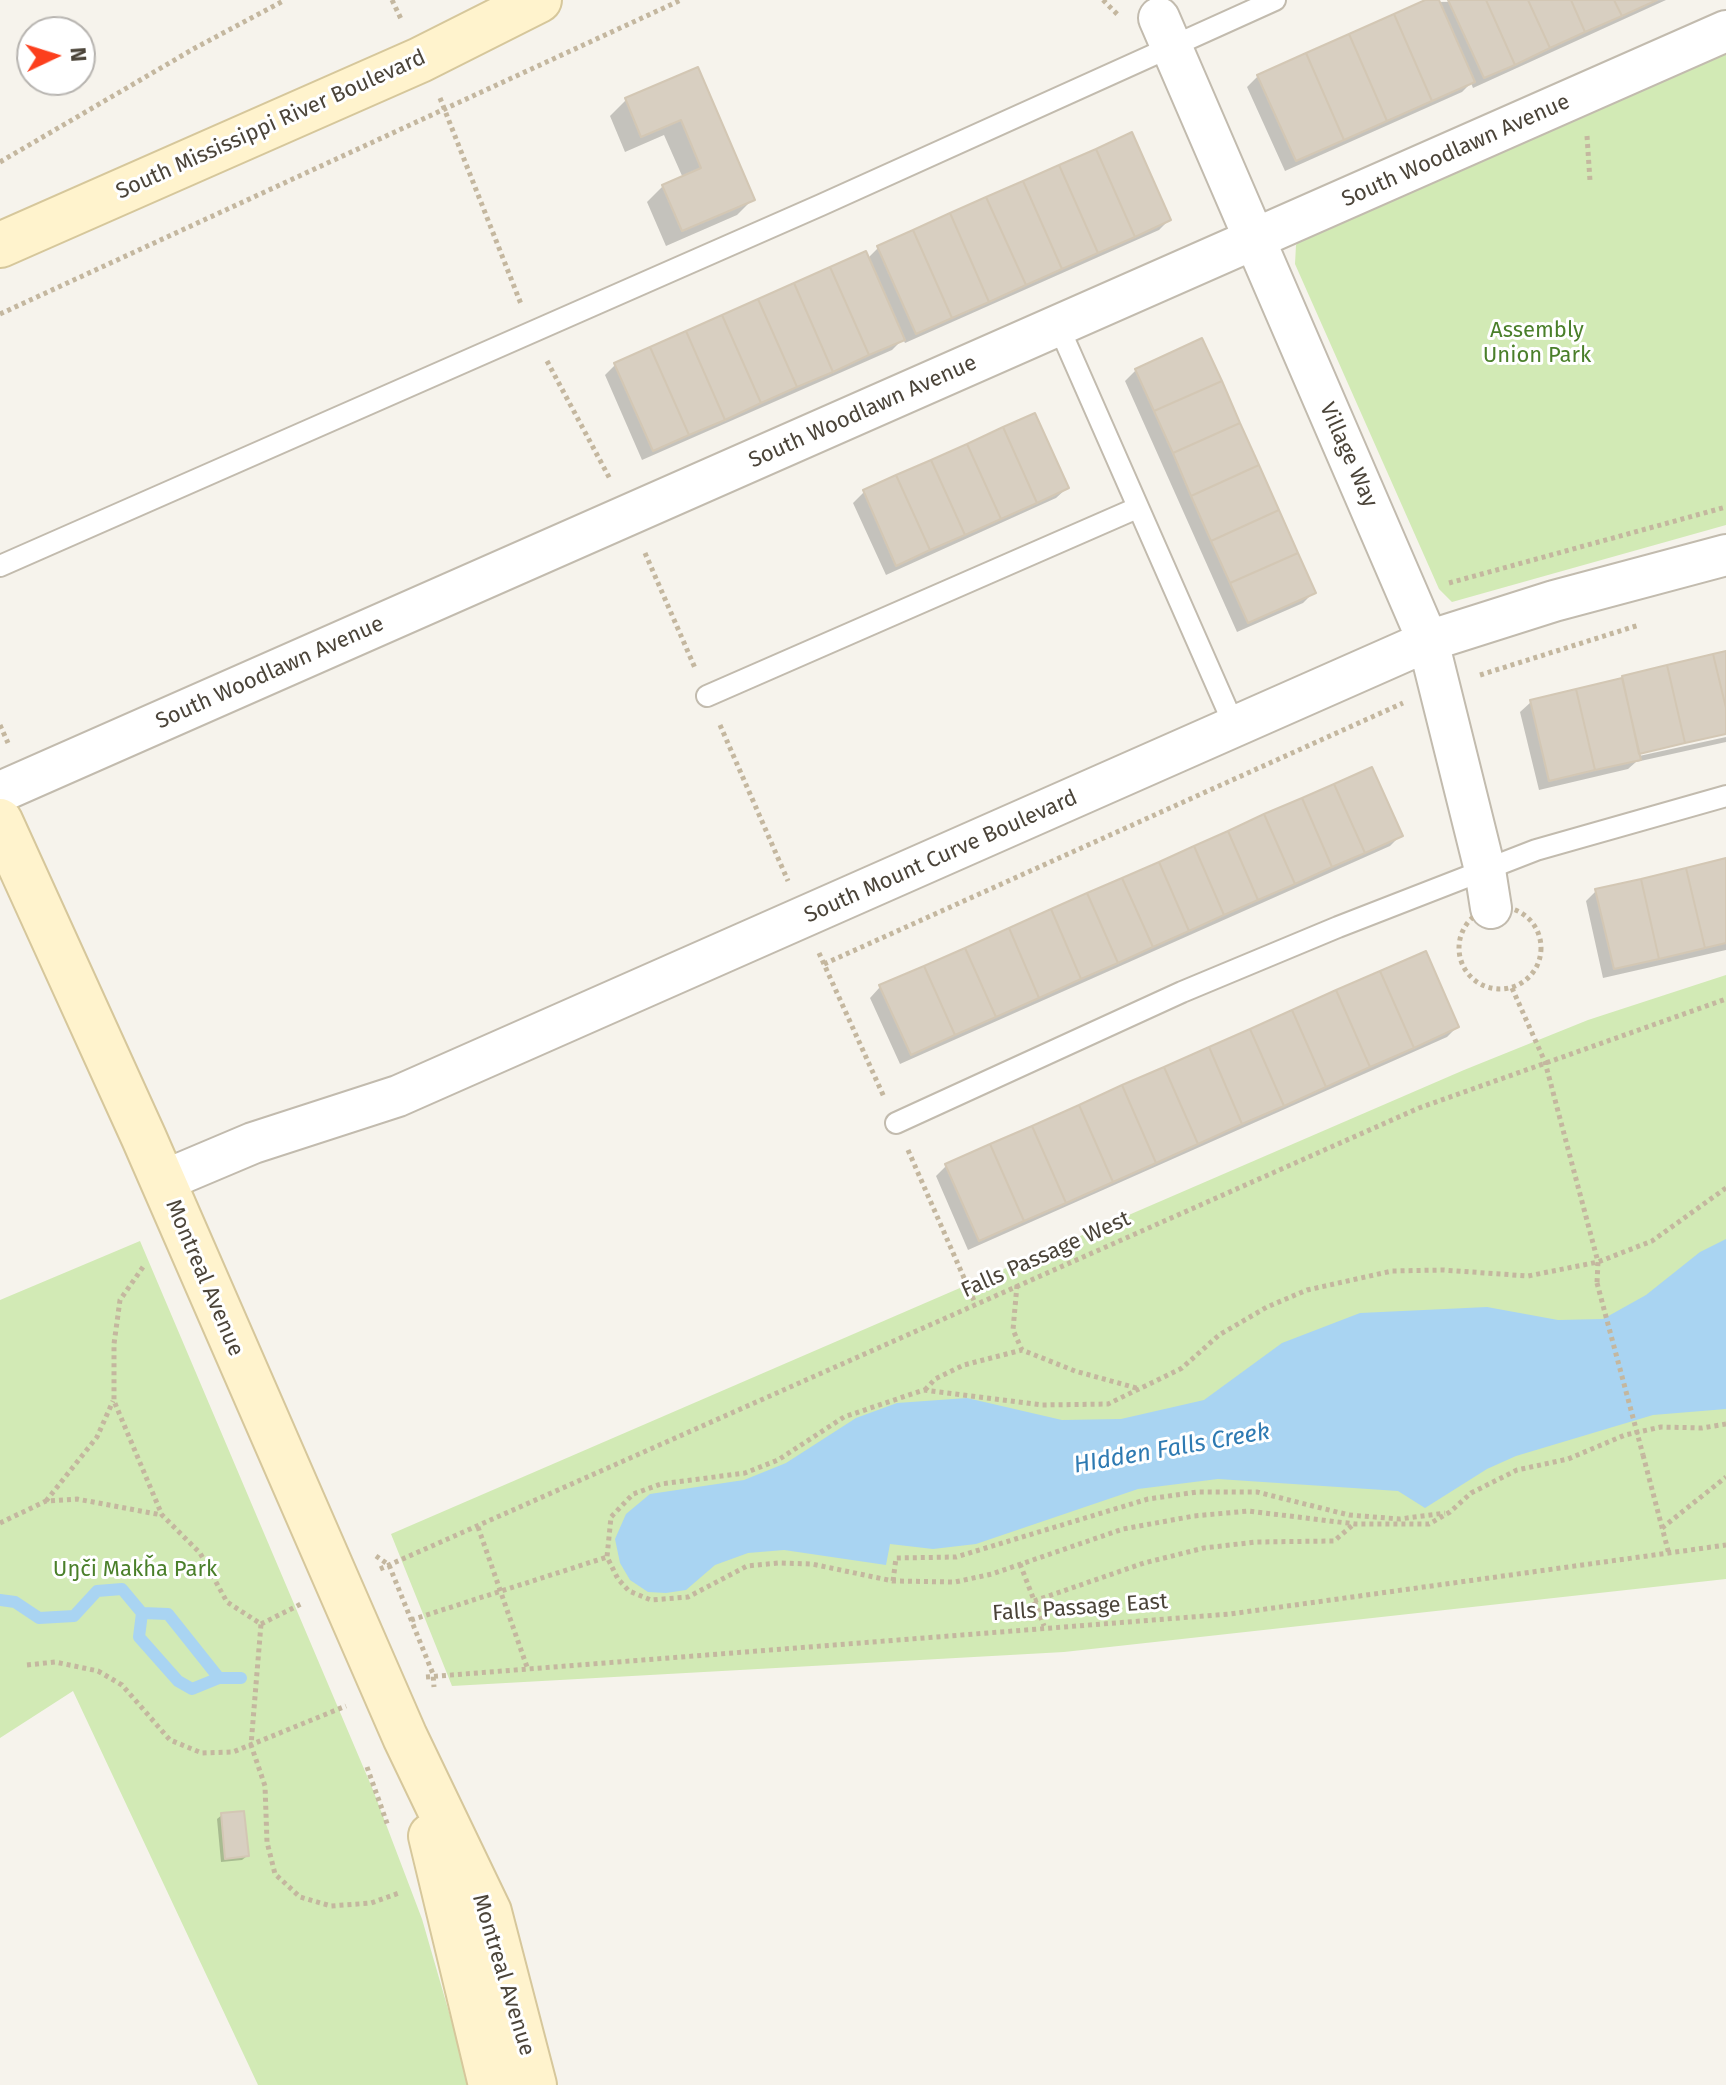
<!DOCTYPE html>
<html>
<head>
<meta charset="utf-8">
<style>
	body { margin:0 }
	#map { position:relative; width:1726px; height:2085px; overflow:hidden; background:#f6f3ec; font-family:"Fira Sans",sans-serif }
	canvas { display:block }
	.north { position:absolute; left:16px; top:16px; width:80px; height:80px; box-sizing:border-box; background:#fff; border:2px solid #b7b4b0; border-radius:50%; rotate:86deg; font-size:22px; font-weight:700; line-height:32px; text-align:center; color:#4b4439 }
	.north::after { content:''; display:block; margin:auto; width:28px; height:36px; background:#fc3f1d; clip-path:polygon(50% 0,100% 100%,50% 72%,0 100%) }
</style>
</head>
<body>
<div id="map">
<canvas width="1726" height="2085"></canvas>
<div class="north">N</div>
</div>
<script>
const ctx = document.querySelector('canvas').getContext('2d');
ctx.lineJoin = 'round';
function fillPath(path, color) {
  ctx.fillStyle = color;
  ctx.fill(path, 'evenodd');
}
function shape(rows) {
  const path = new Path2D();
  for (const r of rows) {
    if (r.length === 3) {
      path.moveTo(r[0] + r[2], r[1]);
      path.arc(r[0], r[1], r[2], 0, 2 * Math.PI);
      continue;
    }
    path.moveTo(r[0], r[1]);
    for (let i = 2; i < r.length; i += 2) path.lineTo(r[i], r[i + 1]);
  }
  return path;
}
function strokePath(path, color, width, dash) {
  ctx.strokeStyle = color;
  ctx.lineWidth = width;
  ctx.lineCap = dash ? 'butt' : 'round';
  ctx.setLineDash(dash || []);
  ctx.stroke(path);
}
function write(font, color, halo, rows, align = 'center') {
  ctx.font = font + ' "Fira Sans",sans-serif';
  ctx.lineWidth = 6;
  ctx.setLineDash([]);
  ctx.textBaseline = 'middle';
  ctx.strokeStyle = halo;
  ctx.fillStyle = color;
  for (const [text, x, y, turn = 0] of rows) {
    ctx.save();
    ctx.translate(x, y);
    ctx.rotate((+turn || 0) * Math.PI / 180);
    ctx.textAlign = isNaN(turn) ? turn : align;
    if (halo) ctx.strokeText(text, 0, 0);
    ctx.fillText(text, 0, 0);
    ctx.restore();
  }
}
fillPath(shape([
	[1726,54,1726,525,1452,602,1439,589,1295,264,1296,245,1302,238],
	[1726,975,1726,1579,1064,1652,452,1686,391,1534,1464,1070,1588,1020],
	[140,1241,373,1790,422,1919,470,2085,258,2085,73,1691,0,1738,0,1300]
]), '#d2eab5');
fillPath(shape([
	[1726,1239,1726,1409,1653,1415,1516,1456,1487,1469,1425,1508,1398,1491,1218,1479,1138,1489,976,1544,933,1549,890,1544,886,1565,784,1550,748,1553,715,1565,686,1590,666,1593,648,1592,630,1580,620,1563,615,1539,626,1514,650,1494,744,1480,786,1463,856,1418,897,1403,967,1398,1062,1420,1121,1419,1204,1400,1282,1343,1360,1313,1487,1307,1558,1320,1603,1319,1646,1295,1700,1252]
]), '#a9d4f2');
fillPath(shape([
	[1430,0,1438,2,1666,0,1473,88,1471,83,1462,92,1285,171,1247,87,1258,76],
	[697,69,753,199,737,215,666,246,647,202,663,186,683,178,664,135,625,152,610,116,626,100],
	[1169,220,1159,230,905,343,903,339,892,350,642,460,605,375,615,365,867,259,878,248],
	[1136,370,1313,593,1303,603,1237,632,1125,381],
	[1034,416,1067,488,1056,498,886,575,853,503,864,492],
	[1726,654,1726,733,1629,754,1630,758,1726,737,1726,742,1636,762,1628,769,1539,790,1520,712,1531,702],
	[1400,836,1390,846,900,1064,870,998,880,987],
	[1726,860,1726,950,1603,978,1586,901,1596,891],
	[1457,1027,1447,1037,968,1250,936,1176,946,1166],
	[222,1815,247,1856,242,1860,221,1862,217,1819]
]), '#0003');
strokePath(shape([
	[0,1600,15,1602,39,1618,74,1616,97,1591,122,1589,142,1613,139,1637,178,1681,192,1689,219,1678,241,1678],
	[142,1613,168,1614,219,1678]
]), '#a9d4f2', 12);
const building = shape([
	[1425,0,1439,0,1475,82,1432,101,1394,14,1425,0],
	[1448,0,1486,0,1515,65,1484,78,1448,0],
	[1486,0,1528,0,1550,48,1515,65,1486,0],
	[1528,0,1571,0,1585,32,1550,48,1528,0],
	[1571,0,1614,0,1622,16,1585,32,1571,0],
	[1614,0,1657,0,1622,16,1614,0],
	[1394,14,1432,101,1387,121,1349,34,1394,14],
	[1349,34,1387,121,1344,140,1306,53,1349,34],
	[1306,53,1344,140,1296,161,1257,75,1306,53],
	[698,67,755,200,682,231,662,185,701,168,681,120,641,137,625,98,698,67],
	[1132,132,1171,220,1135,237,1096,149,1132,132],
	[1096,149,1135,237,1098,253,1059,165,1096,149],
	[1059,165,1098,253,1062,269,1023,181,1059,165],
	[1023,181,1062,269,1026,285,986,197,1023,181],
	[986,197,1026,285,989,302,950,213,986,197],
	[950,213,989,302,952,318,913,230,950,213],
	[913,230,952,318,916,334,877,246,913,230],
	[866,251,905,340,869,355,830,267,866,251],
	[830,267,869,355,833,372,794,283,830,267],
	[794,283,833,372,797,387,758,299,794,283],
	[758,299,797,387,761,403,722,315,758,299],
	[722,315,761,403,725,420,686,331,722,315],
	[686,331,725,420,689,435,650,347,686,331],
	[1202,338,1222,381,1154,411,1135,369,1202,338],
	[650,347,689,435,653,451,614,363,650,347],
	[1222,381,1240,423,1173,453,1154,411,1222,381],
	[1035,413,1069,488,1037,503,1003,427,1035,413],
	[1240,423,1259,465,1191,496,1173,453,1240,423],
	[1003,427,1037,503,1001,519,967,444,1003,427],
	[967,444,1001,519,965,535,931,460,967,444],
	[931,460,965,535,930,550,896,475,931,460],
	[1259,465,1279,510,1211,541,1191,496,1259,465],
	[896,475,930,550,896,566,863,490,896,475],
	[1279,510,1298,553,1230,583,1211,541,1279,510],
	[1298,553,1316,593,1248,623,1230,583,1298,553],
	[1726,651,1726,708,1713,654,1726,651],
	[1713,654,1726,708,1726,734,1685,743,1667,665,1713,654],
	[1667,665,1685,743,1639,754,1622,676,1667,665],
	[1622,678,1641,760,1595,770,1576,689,1622,678],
	[1576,689,1595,770,1549,781,1530,700,1576,689],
	[1372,767,1403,836,1365,853,1334,784,1372,767],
	[1334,784,1365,853,1332,867,1302,798,1334,784],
	[1302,798,1332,867,1295,884,1264,814,1302,798],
	[1264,814,1295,884,1258,900,1228,831,1264,814],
	[1228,831,1258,900,1224,915,1194,846,1228,831],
	[1194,846,1224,915,1189,931,1159,862,1194,846],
	[1726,858,1726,943,1705,948,1686,868,1726,858],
	[1159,862,1189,931,1153,947,1122,878,1159,862],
	[1686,868,1705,948,1659,959,1641,879,1686,868],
	[1122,878,1153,947,1118,963,1087,893,1122,878],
	[1641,879,1659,959,1614,969,1595,889,1641,879],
	[1087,893,1118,963,1081,979,1051,909,1087,893],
	[1051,909,1081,979,1039,998,1009,928,1051,909],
	[1009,928,1039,998,996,1017,965,948,1009,928],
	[965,948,996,1017,955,1035,924,966,965,948],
	[1426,951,1459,1027,1414,1048,1380,971,1426,951],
	[924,966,955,1035,911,1055,879,985,924,966],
	[1380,971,1414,1048,1370,1067,1336,990,1380,971],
	[1336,990,1370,1067,1326,1087,1292,1010,1336,990],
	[1292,1010,1326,1087,1284,1106,1250,1029,1292,1010],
	[1250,1029,1284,1106,1242,1124,1209,1047,1250,1029],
	[1209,1047,1242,1124,1198,1144,1164,1067,1209,1047],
	[1164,1067,1198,1144,1156,1163,1122,1085,1164,1067],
	[1122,1085,1156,1163,1113,1182,1079,1105,1122,1085],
	[1079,1105,1113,1182,1066,1203,1032,1126,1079,1105],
	[1032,1126,1066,1203,1024,1221,990,1144,1032,1126],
	[990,1144,1024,1221,979,1241,945,1164,990,1144],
	[244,1811,249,1856,225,1859,221,1813,244,1811]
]);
fillPath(building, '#d8cfc1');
strokePath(building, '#d3c7b4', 2);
const lane = shape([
	[1058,325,1234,725],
	[0,566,821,205,1275,0],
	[707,696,1137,508],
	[896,1123,1182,992,1338,927,1536,850,1726,796]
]);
const street = shape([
	[1159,18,1428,641,1485,870,1491,908],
	[0,792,1726,31],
	[163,1181,253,1143,398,1096,1428,641,1554,601,1726,555]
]);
const secondary = shape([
	[0,245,420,60,539,0],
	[0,821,144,1138,405,1737,489,1912,534,2085],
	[431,1836,491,2085]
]);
strokePath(lane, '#c2bbae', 24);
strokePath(street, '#c2bbae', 44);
strokePath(secondary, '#d6c79b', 48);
strokePath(shape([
	[392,0,402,21],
	[1103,0,1119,16],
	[440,98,521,304],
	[1587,136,1590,181],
	[0,162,195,48,285,0],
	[0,314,681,0],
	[547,361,610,479],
	[645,553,695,668],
	[1449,583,1726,507],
	[1480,675,1639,625],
	[0,725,8,743],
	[720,725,788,881],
	[1500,948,41],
	[819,953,884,1097],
	[824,964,1403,703],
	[1512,988,1545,1062,1598,1262,1597,1283],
	[908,1150,975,1303],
	[1726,1188,1652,1241,1598,1262,1528,1276,1443,1270,1392,1271,1307,1290,1267,1307,1219,1335,1182,1368,1108,1404,1042,1405,924,1390,891,1401,844,1417,778,1460,745,1473,661,1484,633,1494,611,1517,607,1557,618,1579,629,1591,651,1600,688,1597,747,1566,778,1563,812,1564,893,1581,955,1582,992,1574,1123,1529,1194,1516,1248,1511,1355,1524,1429,1524,1450,1512,1471,1493,1517,1470,1568,1459,1625,1435,1661,1427,1702,1428,1726,1424],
	[143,1267,120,1300,114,1344,114,1401,162,1515,200,1553,227,1602,261,1624,251,1745,265,1786,267,1842,275,1874,300,1897,331,1906,371,1903,399,1893],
	[1017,1285,1013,1330,1022,1350,1075,1371,1140,1389],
	[925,1390,935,1379,964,1365,1022,1350],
	[1643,1455,1669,1554],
	[46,1501,97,1437,113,1401],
	[0,1523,46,1501,77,1499,162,1515],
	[478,1527,527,1667],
	[1662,1528,1726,1477],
	[376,1556,389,1565,433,1674,434,1687],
	[1020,1564,1044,1626],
	[380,1569,1419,1108,1726,999],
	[893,1581,896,1558,956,1557,1148,1499,1197,1492,1257,1492,1349,1515,1400,1519,1445,1513],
	[1034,1601,1144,1563,1204,1548,1256,1542,1334,1541,1354,1524],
	[411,1620,607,1557],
	[261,1624,301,1604],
	[27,1665,55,1662,98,1671,122,1685,170,1740,202,1753,233,1752,346,1706],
	[426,1677,1230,1614,1726,1545],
	[367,1767,388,1826]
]), '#c4b79f', 5, [4, 4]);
strokePath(lane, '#fff', 20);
strokePath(street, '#fff', 40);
strokePath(secondary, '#fff3cd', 44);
strokePath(shape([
	[1597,1283,1643,1455]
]), '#c4b79f', 5, [4, 4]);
write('22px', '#4b4439', '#fff', [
	["South Mississippi River Boulevard",271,125,-24],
	["South Woodlawn Avenue",1456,151,-24],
	["South Woodlawn Avenue",863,412,-24],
	["Village Way",1348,455,66],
	["South Woodlawn Avenue",270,673,-24],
	["South Mount Curve Boulevard",941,857,-24],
	["Falls Passage West",1046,1255,-24],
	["Montreal Avenue",204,1278,67],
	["Falls Passage East",1080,1608,-4],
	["Montreal Avenue",503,1975,73]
]);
write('22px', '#4a7f2a', '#fff', [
	["Assembly",1537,331],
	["Union Park",1537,356],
	["Uŋči Makȟa Park",135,1570]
]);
write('italic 24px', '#2e7ab2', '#fff', [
	["HIdden Falls Creek",1172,1449,-10]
]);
</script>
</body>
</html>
